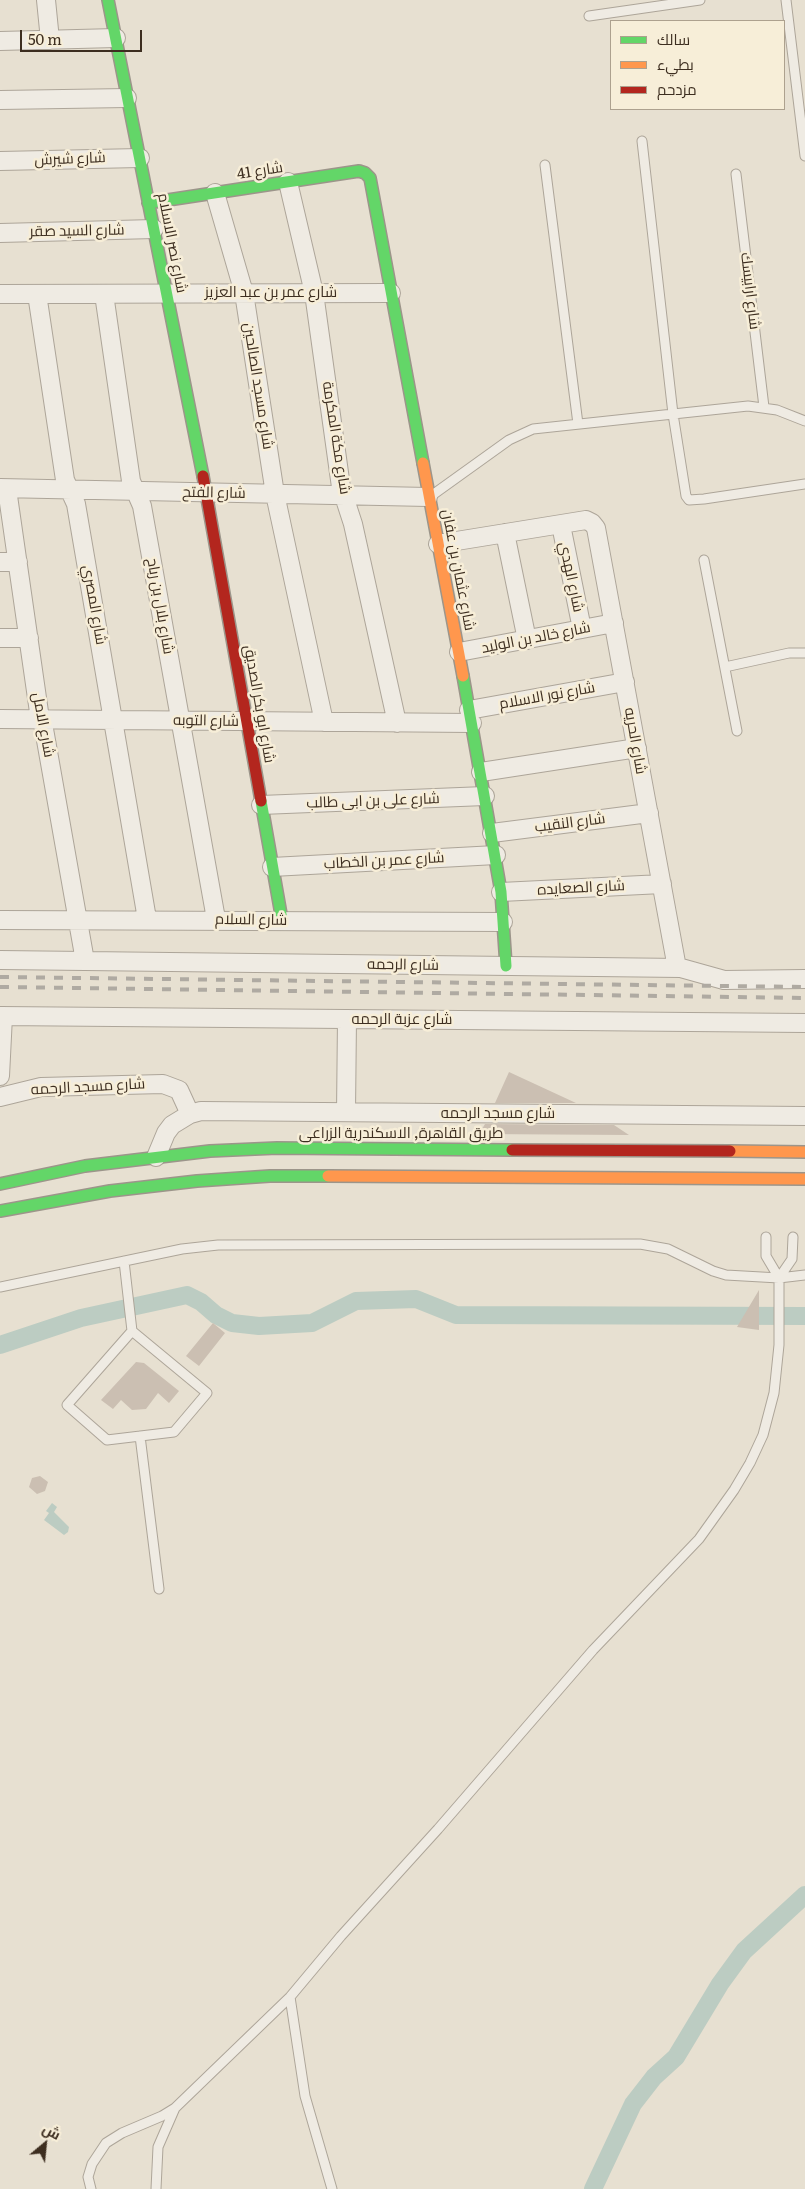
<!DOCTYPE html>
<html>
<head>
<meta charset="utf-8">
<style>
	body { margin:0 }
	#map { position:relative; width:805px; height:2189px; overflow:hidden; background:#e7e0d1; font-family:Literata,Cairo,serif }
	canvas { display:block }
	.legend { position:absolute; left:610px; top:20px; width:175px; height:90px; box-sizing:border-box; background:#f7eed8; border:1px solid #ada18e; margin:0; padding:6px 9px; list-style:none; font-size:15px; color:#3d2e20 }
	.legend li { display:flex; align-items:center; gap:10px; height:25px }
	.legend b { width:25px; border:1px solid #ada18e }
	.north { position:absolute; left:20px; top:2119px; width:50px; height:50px; -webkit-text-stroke:4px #f7eed8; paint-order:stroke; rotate:28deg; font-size:14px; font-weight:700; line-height:20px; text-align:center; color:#3d2e20 }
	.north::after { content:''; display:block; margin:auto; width:18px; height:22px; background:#3d2e20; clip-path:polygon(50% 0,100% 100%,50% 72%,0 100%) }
	.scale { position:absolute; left:20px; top:30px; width:122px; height:22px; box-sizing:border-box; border:2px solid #3d2e20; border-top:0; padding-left:6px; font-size:15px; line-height:18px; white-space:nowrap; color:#3d2e20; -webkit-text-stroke:4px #f7eed8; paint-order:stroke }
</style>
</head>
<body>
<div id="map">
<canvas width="805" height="2189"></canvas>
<ul class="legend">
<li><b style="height:6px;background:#63d668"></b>سالك</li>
<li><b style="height:6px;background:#ff974d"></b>بطيء</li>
<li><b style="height:6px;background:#b3261e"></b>مزدحم</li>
</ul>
<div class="north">ش</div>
<div class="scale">50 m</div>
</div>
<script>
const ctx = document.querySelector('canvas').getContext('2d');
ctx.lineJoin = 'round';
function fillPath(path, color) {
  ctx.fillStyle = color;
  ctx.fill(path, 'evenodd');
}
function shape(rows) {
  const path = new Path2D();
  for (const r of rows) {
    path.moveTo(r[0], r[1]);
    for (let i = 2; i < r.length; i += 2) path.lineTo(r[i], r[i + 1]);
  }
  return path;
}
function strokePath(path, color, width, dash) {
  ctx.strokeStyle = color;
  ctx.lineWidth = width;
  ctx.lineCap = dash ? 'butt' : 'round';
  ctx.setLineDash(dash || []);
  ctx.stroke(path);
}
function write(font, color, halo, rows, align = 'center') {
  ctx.font = font + ' Literata,Cairo,serif';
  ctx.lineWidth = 5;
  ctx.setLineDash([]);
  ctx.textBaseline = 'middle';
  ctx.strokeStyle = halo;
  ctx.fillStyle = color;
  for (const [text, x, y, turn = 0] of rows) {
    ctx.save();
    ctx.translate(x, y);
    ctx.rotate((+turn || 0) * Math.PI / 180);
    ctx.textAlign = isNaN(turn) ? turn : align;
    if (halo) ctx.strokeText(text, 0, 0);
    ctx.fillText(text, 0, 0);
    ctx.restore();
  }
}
fillPath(shape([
	[52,1503,57,1507,54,1512,69,1527,68,1532,64,1535,44,1520,49,1513,46,1511]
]), '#bcccc2');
strokePath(shape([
	[0,1345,81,1318,187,1295,201,1302,216,1315,232,1323,259,1326,312,1323,356,1301,416,1299,456,1315,805,1316],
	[593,2189,633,2104,654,2077,676,2057,720,1984,744,1951,805,1895]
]), '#bcccc2', 18);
fillPath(shape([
	[509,1072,576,1103,495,1103],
	[485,1124,614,1125,629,1135,479,1134],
	[759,1290,759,1330,737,1327],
	[213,1323,225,1333,199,1366,186,1356],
	[136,1362,144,1363,179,1391,169,1403,158,1393,146,1409,132,1410,121,1400,113,1409,101,1400],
	[40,1476,48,1482,45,1491,37,1494,29,1487,32,1478]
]), '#cbbfb2');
const lane = shape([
	[786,0,805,156],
	[589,16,700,0],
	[642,141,673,414,686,496,689,500,704,499,805,484],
	[545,165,578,424],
	[736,174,764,407],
	[431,496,509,440,533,429,748,406,777,410,805,421],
	[704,560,737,731],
	[725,667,789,653,805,653],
	[124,1261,132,1331,207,1393,174,1432,107,1440,67,1405,132,1331],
	[779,1278,792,1259,793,1237],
	[0,1287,182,1249,218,1245,640,1244,668,1249,713,1271,726,1275,779,1278,805,1275],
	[140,1436,159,1589],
	[290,1997,305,2096,332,2189],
	[91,2189,88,2177,92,2164,106,2143,122,2133,162,2116,175,2108,290,1997,341,1936,438,1829,593,1650,699,1539,734,1490,750,1463,763,1435,774,1393,779,1345,779,1278,766,1256,766,1237],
	[156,2189,158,2147,175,2108]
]);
const street = shape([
	[46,0,50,40],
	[0,41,116,38],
	[0,100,127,98],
	[0,161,140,158],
	[288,182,314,293,341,487,353,524,397,723],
	[215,193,244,293,275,494,324,722],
	[0,233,154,229],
	[0,294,391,293],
	[37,294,65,480,76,504,147,919],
	[104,294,131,481,142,506,216,919],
	[0,488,428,497],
	[7,489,39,712,44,729,85,961],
	[561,525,582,629],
	[505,533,527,640],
	[438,544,586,520,592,523,596,528,677,968],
	[0,562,18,562],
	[0,638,29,638],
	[459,652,614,623],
	[469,710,625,682],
	[0,719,472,723],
	[481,772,637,748],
	[261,805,485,796],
	[492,833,649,813],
	[272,867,496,855],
	[501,892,662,884],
	[0,920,503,922],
	[0,960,681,968,724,980,805,979],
	[0,1016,805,1023],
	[0,1076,3,1016],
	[0,1097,41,1087,163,1084,179,1090,190,1114],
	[346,1112,347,1019],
	[156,1157,166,1133,172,1125,190,1114,201,1111,805,1116]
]);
const fast = shape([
	[108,0,203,476],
	[148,203,359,171,365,173,370,178,423,463],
	[463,676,501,892,506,966],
	[261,801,282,920],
	[0,1184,85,1166,210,1151,277,1148,512,1150],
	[0,1211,110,1191,197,1181,270,1176,328,1176]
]);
const slow = shape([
	[423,463,463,676],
	[730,1151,805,1152],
	[328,1176,805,1179]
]);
const jam = shape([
	[203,476,261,801],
	[512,1150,730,1151]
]);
strokePath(lane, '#ada599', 11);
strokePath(street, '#ada599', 20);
strokePath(fast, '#9c958a', 14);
strokePath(slow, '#9c958a', 14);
strokePath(jam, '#9c958a', 14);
strokePath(lane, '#efebe3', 9);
strokePath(street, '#efebe3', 18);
strokePath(fast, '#63d668', 11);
strokePath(slow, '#ff974d', 11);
strokePath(jam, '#b3261e', 11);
strokePath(shape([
	[0,977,805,987],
	[0,987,805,998]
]), '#afaaa2', 4, [9, 9]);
write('15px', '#3d2e20', '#f7eed8', [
	["شارع شيرش",70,159,-2],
	["شارع 41",260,171,-9],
	["شارع السيد صقر",77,231,-1],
	["شارع نصر الاسلام",172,243,79],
	["شارع ارابيسك",750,291,83],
	["شارع عمر بن عبد العزيز",271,293],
	["شارع مسجد الصالحين",258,386,81],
	["شارع مكة المكرمة",336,438,81],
	["شارع الفتح",214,493,1],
	["شارع عثمان بن عفان",458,570,79],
	["شارع الهدي",571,577,78],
	["شارع المصري",94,605,80],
	["شارع بلال بن رباح",160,606,80],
	["شارع خالد بن الوليد",536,638,-11],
	["شارع نور الاسلام",547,696,-10],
	["شارع ابو بكر الصديق",259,704,80],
	["شارع التوبه",206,721,1],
	["شارع الامل",43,725,79],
	["شارع الحريه",635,741,80],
	["شارع على بن ابى طالب",373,801,-2],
	["شارع النقيب",570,823,-7],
	["شارع عمر بن الخطاب",384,861,-3],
	["شارع الصعايده",581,888,-3],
	["شارع السلام",251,920,1],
	["شارع الرحمه",403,965,1],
	["شارع عزبة الرحمه",402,1020],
	["شارع مسجد الرحمه",88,1087,-3],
	["شارع مسجد الرحمه",498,1114],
	["طريق القاهرة, الاسكندرية الزراعى",401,1134]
]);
</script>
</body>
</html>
